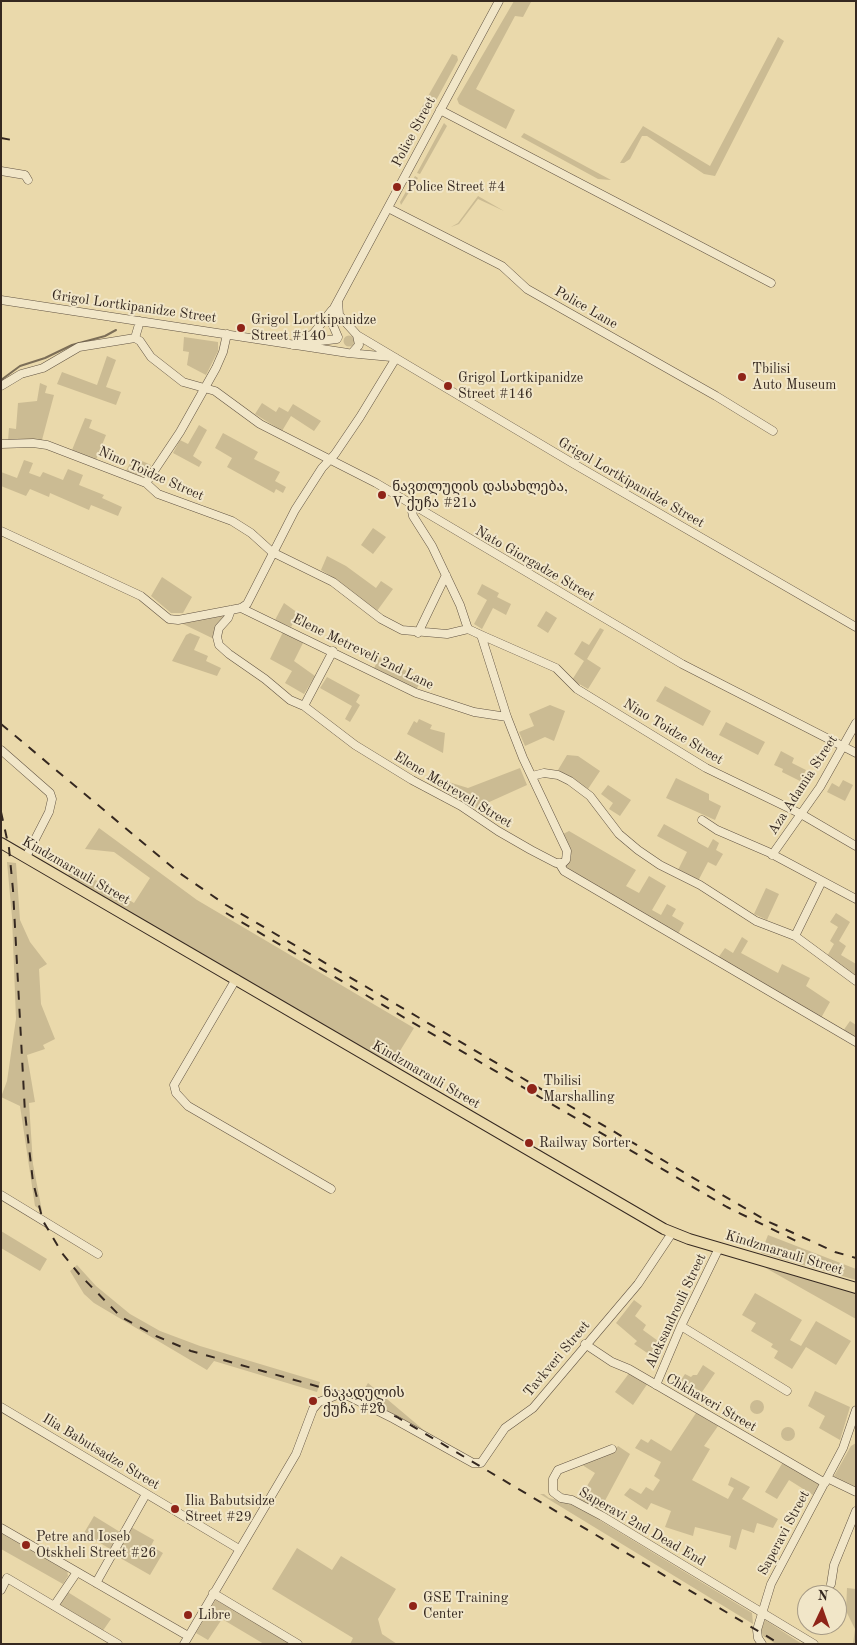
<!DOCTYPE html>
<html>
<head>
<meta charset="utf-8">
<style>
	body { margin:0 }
	#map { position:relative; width:857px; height:1645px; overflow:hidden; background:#ead9ab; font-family:"Old Standard TT",serif }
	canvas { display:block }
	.frame { position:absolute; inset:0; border:2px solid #352820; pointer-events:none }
	.north { position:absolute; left:797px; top:1585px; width:50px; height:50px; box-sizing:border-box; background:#f1e6c8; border:1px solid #a69a85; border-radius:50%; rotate:3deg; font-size:14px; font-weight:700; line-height:20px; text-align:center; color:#352820 }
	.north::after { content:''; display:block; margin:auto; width:18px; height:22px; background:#8f2418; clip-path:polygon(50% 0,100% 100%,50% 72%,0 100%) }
</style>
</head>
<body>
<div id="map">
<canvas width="857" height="1645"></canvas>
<div class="frame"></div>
<div class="north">N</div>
</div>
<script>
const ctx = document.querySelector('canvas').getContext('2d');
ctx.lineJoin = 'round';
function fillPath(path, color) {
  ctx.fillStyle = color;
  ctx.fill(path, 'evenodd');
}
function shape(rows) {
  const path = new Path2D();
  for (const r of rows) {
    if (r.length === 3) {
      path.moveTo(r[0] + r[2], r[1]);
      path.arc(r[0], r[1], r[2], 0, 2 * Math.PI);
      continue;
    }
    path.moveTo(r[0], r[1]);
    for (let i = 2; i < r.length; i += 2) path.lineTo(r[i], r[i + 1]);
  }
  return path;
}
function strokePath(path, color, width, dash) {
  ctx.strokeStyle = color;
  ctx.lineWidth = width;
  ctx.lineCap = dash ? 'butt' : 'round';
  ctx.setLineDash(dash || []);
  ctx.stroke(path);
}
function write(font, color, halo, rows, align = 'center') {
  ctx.font = font + ' "Old Standard TT","Noto Serif Georgian",serif';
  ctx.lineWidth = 4;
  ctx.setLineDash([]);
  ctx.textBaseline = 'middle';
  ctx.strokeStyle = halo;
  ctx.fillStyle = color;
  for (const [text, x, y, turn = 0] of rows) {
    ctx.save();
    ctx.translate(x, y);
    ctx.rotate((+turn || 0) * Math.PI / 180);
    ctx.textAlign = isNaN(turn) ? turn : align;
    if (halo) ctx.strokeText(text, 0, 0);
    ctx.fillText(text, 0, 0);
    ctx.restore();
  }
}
fillPath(shape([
	[514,1,531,2,523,17,515,16,476,89,515,110,506,129,459,104,457,99],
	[778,37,784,41,715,176,704,174,647,136,642,136,630,159,624,163,620,163,643,126,710,166],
	[452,54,457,56,458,60,426,119,419,117,419,112],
	[444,123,447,126,420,174,417,173],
	[524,133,611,180,598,179,521,137],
	[415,176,418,178,401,205,400,202],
	[478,196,504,211,478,199,459,224,451,227,416,211,451,227,458,223],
	[349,341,5.5],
	[184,337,218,342,218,351,206,375,187,365,189,352,183,351],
	[107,356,116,360,106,387,121,392,116,405,57,384,62,372,97,385],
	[40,383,47,386,45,393,54,395,42,440,8,441,9,428,16,429,18,403,37,401],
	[262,403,276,412,279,407,288,412,293,404,321,421,314,431,291,416,282,431,255,414],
	[85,418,92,420,89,428,106,435,96,460,72,450],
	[199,425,207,430,193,456,202,462,199,467,173,453,180,440,188,444],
	[223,433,258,452,254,459,280,472,275,481,286,487,283,493,276,489,274,493,227,467,232,458,215,448],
	[133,457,151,465,143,478,126,471],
	[24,460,33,463,29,473,40,477,43,472,63,480,68,469,83,475,79,485,104,495,102,498,122,507,118,516,91,505,89,510,50,493,49,497,30,489,26,496,1,486,1,472,17,478],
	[373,528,386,537,373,554,361,545],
	[327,556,346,566,376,588,381,581,393,589,377,611,340,582,321,570],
	[162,577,192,597,183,613,171,613,151,596],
	[482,584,499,593,497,597,511,604,506,615,493,608,482,629,474,624,487,600,477,594],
	[284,603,298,613,291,627,275,620],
	[546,611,557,618,548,633,537,626],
	[226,613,227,615,214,632,214,639,179,622],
	[600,628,604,630,587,659,601,668,588,689,572,680,584,661,574,654,582,641,589,645],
	[283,632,304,641,294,661,315,676,304,694,285,683,292,671,270,659],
	[190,633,200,637,194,650,208,656,206,661,221,668,217,676,172,661,186,635],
	[380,657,422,679,416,690,374,668],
	[327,677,360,695,356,702,360,705,350,722,345,719,352,706,320,688],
	[665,686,711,711,703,726,656,701],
	[550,705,565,711,554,741,545,737,525,746,519,732,534,726,529,714],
	[419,719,432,725,430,729,445,733,443,753,407,734,414,721,417,723],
	[726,722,765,742,758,755,719,735],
	[781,751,794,758,792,763,806,770,800,781,782,772,783,769,774,765],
	[567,755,578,756,600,771,588,789,558,770],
	[520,768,527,785,476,808,441,789,442,780,468,788],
	[676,778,709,794,709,800,721,806,715,820,666,798],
	[843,780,853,785,845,801,827,792,832,783,839,787],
	[608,785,631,800,620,816,609,809,613,803,601,794],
	[664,824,708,848,713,839,719,843,716,850,723,854,716,866,708,862,698,881,678,870,687,852,657,836],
	[99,828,197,900,414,1028,392,1064,68,875,74,867,134,903,150,878,114,852,85,849],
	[569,831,636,870,626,886,639,893,649,876,666,886,652,910,661,915,667,904,676,909,672,916,684,923,678,934,566,869,564,865,571,859,571,850,563,834],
	[7,862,16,863,20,920,30,942,47,964,39,969,41,1004,55,1039,43,1045,45,1049,27,1055,35,1102,29,1103,33,1164,42,1211,35,1206,20,1106,1,1097,7,1081,16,1019,12,917],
	[766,888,779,894,767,920,754,914],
	[836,913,850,922,839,941,846,946,841,955,856,964,856,976,826,958,834,944,830,941,838,927,830,922],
	[742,937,748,941,741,953,778,973,782,964,810,978,806,986,830,1002,821,1018,718,958,725,948,733,953],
	[850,1021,856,1025,856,1039,843,1031],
	[1,1231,47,1259,40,1271,1,1248],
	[768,1235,856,1269,856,1280,761,1253],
	[77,1265,96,1286,130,1314,160,1331,200,1346,320,1382,317,1392,214,1361,207,1370,94,1303,84,1294,70,1271],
	[764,1267,856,1293,856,1319],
	[755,1293,802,1320,790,1340,801,1346,816,1321,851,1341,836,1365,806,1347,792,1369,774,1358,778,1351,771,1347,773,1344,751,1331,756,1323,742,1315],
	[634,1300,642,1306,635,1316,646,1325,643,1330,665,1346,659,1361,634,1344,637,1341,616,1323],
	[703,1365,715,1373,702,1392,691,1386,689,1389,679,1383,685,1374,691,1377,693,1375,697,1375],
	[630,1372,648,1383,633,1405,615,1392],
	[368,1383,426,1432,477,1461,359,1398],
	[815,1391,850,1407,840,1440,819,1428,825,1416,808,1406],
	[757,1407,7],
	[696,1413,718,1426,704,1446,710,1449,692,1480,728,1499,734,1488,728,1485,731,1477,750,1487,742,1499,778,1519,773,1528,757,1523,754,1533,742,1529,736,1550,729,1547,731,1536,695,1527,693,1536,665,1527,671,1511,651,1503,647,1510,624,1495,630,1488,641,1494,646,1487,653,1491,660,1480,654,1476,661,1462,635,1448,641,1439,648,1443,651,1439,671,1451],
	[788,1434,7],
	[856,1443,856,1489,833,1478,851,1446],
	[618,1446,630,1454,600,1510,579,1499,595,1473,579,1463,612,1453],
	[783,1462,819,1484,813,1495,789,1480,777,1499,765,1492],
	[540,1494,544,1494,549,1498,566,1502,591,1515,752,1613,753,1624],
	[94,1516,120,1532,110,1549,84,1533],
	[131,1527,154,1540,151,1546,163,1553,150,1575,115,1555],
	[1,1531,67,1569,68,1576,63,1584,1,1549],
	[297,1548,332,1570,341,1556,396,1589,378,1619,382,1634,397,1644,350,1644,353,1638,272,1589],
	[847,1588,856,1589,856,1644,853,1644,855,1629,846,1611],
	[66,1591,111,1619,102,1632,58,1605],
	[216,1599,291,1644,264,1644,222,1619,208,1640,196,1633],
	[765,1620,802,1644,776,1644,763,1636,761,1630]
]), '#cbbb93');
strokePath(shape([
	[1,380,20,366,45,358,72,345,105,336,116,330]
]), '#7c6e57', 2);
const minor = shape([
	[440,110,771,283],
	[1,171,25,175,28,180],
	[388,208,502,266,527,289,716,396,773,431],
	[1,300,348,353,391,357],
	[338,301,339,315,357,335,574,464,856,627],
	[338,337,332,323,334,308,499,1],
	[135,338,140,341,151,357,183,382,215,391,260,424,376,483,682,664,856,753],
	[303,343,337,339],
	[293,345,313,334,332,310],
	[352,353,359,345,357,335],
	[1,386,21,374,43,368,79,347,135,338,140,321],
	[1,444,33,443,47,445,146,483,158,494,232,521,251,533,272,552,333,582,381,619,402,630,447,634,468,629],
	[146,483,180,432,216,368,223,352,227,334],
	[1,531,141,596,169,619,178,620,241,608,247,604,295,510,322,468,335,454,360,417,396,358],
	[241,608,416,693,474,712,507,717],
	[231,610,228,618,219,628,217,637,219,645,229,654,265,679,290,700,304,706,355,745,412,780,461,806,498,831,531,850,556,863,563,863,566,860,567,851,523,758,507,717,481,635,468,629,460,605,432,546,413,516,411,506],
	[418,633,446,575],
	[481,635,556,668,577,689,706,768,801,814,856,846],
	[304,706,333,651],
	[1,750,50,793,52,799,49,812,26,857],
	[532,776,544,773,558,775,570,781,590,796,619,834,638,850,660,865,700,885,756,921,795,936,856,981],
	[702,820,717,830,768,852,856,899],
	[772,855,820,787,856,723],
	[559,863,564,871,856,1042],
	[795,936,822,881],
	[236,979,174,1085,176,1093,188,1106,331,1189],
	[1,1195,98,1254],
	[681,1326,787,1391],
	[585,1344,612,1362,629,1369,825,1483],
	[656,1385,681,1326,719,1248],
	[1,1407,239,1549],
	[612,1449,558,1470,553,1479,553,1492,561,1498,572,1500,602,1516,814,1644],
	[827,1478,856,1492],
	[1,1528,188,1636],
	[96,1583,146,1494],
	[831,1584,834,1565,856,1511],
	[1,1590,7,1578,118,1644],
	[213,1593,298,1644],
	[54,1606,77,1572],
	[184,1644,296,1454,313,1409,319,1402,337,1395,348,1396,394,1419,473,1463,481,1463,505,1428,533,1408,638,1284,672,1233],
	[762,1644,758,1638,757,1630,771,1584,843,1448,856,1410]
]);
const major = shape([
	[1,843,664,1229,689,1239,856,1288]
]);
strokePath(minor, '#625443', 9);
strokePath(major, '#352820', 12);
strokePath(minor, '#f1e6c8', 8);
strokePath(major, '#ead9ab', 10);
strokePath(shape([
	[1,138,12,140],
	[1,724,178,872,226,905,767,1221,835,1252,856,1258],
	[1,812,9,848,13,890,25,1113,33,1182,43,1221,62,1253,79,1274,121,1317,156,1336,191,1351,341,1393,397,1417,780,1644],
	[226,913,727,1207,796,1241]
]), '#352820', 2, [9, 9]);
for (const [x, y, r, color] of [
	[397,187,5,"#8f2418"],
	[241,328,5,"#8f2418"],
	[742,377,5,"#8f2418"],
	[448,386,5,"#8f2418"],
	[382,495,5,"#8f2418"],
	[532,1089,6,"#8f2418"],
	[529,1143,5,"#8f2418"],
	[313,1401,5,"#8f2418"],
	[175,1509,5,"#8f2418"],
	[26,1545,5,"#8f2418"],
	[413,1606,5,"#8f2418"],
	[188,1615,5,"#8f2418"]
]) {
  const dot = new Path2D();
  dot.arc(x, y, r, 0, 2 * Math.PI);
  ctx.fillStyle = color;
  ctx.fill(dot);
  strokePath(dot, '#f1e6c8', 2);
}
write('14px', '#352820', '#f1e6c8', [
	["Police Street",414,132,-62],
	["Grigol Lortkipanidze Street",134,307,8],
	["Police Lane",586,308,30],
	["Nino Toidze Street",151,474,24],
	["Grigol Lortkipanidze Street",631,483,30],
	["Nato Giorgadze Street",535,564,30],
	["Elene Metreveli 2nd Lane",363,652,26],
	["Nino Toidze Street",673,732,31],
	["Aza Adamia Street",803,785,-57],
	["Elene Metreveli Street",453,790,31],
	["Kindzmarauli Street",76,871,30],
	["Kindzmarauli Street",426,1075,30],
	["Kindzmarauli Street",784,1253,17],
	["Aleksandrouli Street",676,1311,-65],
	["Tavkveri Street",557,1359,-50],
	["Chkhaveri Street",711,1403,30],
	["Ilia Babutsadze Street",101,1452,31],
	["Saperavi 2nd Dead End",642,1527,30],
	["Saperavi Street",784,1533,-62]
]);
write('14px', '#352820', '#f1e6c8', [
	["Police Street #4",407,187],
	["Grigol Lortkipanidze",251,320],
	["Street #140",251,336],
	["Tbilisi",752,369],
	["Auto Museum",752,385],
	["Grigol Lortkipanidze",458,378],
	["Street #146",458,394],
	["ნავთლუღის დასახლება,",392,487],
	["V ქუჩა #21ა",392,503],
	["Tbilisi",543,1081],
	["Marshalling",543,1097],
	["Railway Sorter",539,1143],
	["ნაკადულის",323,1393],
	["ქუჩა #2ზ",323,1409],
	["Ilia Babutsidze",185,1501],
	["Street #29",185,1517],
	["Petre and Ioseb",36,1537],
	["Otskheli Street #26",36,1553],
	["GSE Training",423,1598],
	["Center",423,1614],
	["Libre",198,1615]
], 'left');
</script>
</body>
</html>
